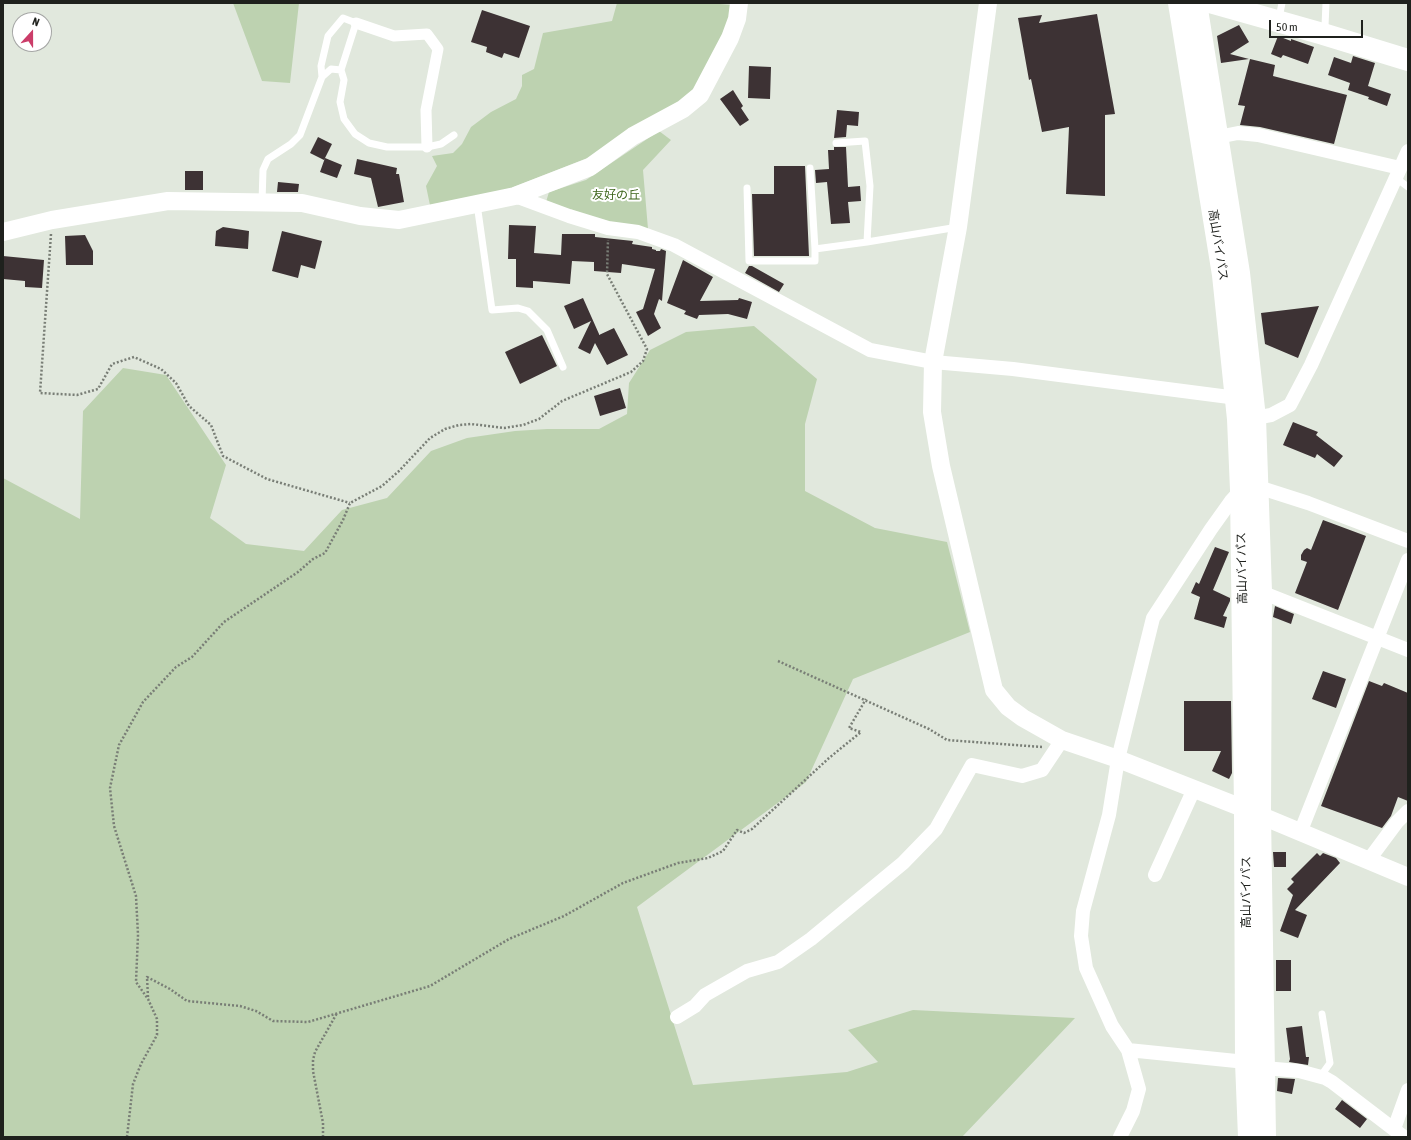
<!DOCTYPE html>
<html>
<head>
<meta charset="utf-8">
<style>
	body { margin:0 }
	#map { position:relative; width:1411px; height:1140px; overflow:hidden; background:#e1e8dd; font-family:"Asap Condensed",sans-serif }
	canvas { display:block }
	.frame { position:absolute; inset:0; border:4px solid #1f211d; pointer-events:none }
	.north { position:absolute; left:12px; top:12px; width:40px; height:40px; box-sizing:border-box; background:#fff; border:1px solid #a5a6a5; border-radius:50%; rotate:21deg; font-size:11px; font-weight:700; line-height:16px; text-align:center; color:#1f211d }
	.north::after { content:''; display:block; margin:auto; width:14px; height:18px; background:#cb3d69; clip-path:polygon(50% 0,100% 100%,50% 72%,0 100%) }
	.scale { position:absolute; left:1269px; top:20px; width:94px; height:18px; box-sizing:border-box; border:2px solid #1f211d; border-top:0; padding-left:5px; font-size:12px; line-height:14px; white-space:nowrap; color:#1f211d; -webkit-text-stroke:3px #fff; paint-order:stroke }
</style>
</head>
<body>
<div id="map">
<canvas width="1411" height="1140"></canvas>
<div class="frame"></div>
<div class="north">N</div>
<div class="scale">50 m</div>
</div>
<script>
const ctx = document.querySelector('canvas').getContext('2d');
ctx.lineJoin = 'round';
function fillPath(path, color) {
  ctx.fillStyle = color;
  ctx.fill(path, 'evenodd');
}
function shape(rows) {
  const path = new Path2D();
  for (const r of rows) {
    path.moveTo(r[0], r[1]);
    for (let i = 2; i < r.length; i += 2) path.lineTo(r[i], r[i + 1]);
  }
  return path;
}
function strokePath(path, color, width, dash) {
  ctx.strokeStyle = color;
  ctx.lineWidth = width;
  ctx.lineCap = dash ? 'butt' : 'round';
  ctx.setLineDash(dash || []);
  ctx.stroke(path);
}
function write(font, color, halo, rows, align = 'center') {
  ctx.font = font + ' "Asap Condensed","Noto Sans JP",sans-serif';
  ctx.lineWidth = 4;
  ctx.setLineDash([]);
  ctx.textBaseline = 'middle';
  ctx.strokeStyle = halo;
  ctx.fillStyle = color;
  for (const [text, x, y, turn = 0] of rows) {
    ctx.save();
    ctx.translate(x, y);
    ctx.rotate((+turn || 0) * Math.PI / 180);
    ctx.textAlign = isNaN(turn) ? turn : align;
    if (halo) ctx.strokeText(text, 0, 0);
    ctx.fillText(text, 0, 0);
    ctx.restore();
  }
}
fillPath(shape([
	[233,3,299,3,290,83,262,81],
	[617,3,708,3,732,5,727,34,695,89,683,100,590,157,511,188,431,210,426,186,437,166,432,156,453,153,462,144,471,127,491,112,516,99,522,86,522,75,534,69,543,33,612,21],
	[659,131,671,140,643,170,648,229,605,222,546,202,549,192,586,180],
	[754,326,817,379,805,424,805,491,875,528,947,542,970,632,853,679,806,782,637,907,693,1085,847,1072,878,1062,848,1030,913,1010,1075,1018,962,1137,3,1137,3,478,80,519,83,411,123,368,166,375,226,465,210,518,246,544,304,551,342,510,387,498,431,451,467,438,515,431,547,429,599,429,627,414,629,383,650,350,686,332]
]), '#bdd2b0');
fillPath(shape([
	[482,10,530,26,519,58,504,53,502,58,486,52,487,47,471,42],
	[1097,14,1115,114,1105,115,1105,196,1066,194,1069,127,1042,132,1031,79,1029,80,1018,18,1042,15,1039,23],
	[1239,25,1249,42,1230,54,1249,59,1221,63,1217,36],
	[1278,36,1291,41,1291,39,1314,47,1308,64,1283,55,1281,58,1271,54],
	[1353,56,1375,63,1368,86,1391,94,1387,106,1368,99,1369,97,1348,90,1350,83,1328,75,1334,57,1351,63],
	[1250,59,1275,65,1273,76,1347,95,1334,144,1260,127,1240,125,1245,106,1238,105],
	[749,66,771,67,770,99,748,98],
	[733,90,743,106,741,108,749,120,740,126,720,99],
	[837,110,859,112,858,126,847,125,846,137,834,138],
	[318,137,332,144,324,160,310,153],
	[834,147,846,147,848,187,860,186,861,201,848,202,850,223,831,224,827,182,816,183,815,170,829,169,828,150,834,150],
	[325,158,342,165,337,178,320,172],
	[357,159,397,168,396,174,399,174,404,202,378,207,371,178,354,174],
	[774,166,805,166,809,256,754,256,752,194,774,194],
	[185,171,203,171,203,190,185,190],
	[278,182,299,184,298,192,277,192],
	[509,225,536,226,534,253,561,255,562,234,595,234,595,237,633,241,632,244,652,247,652,249,656,250,656,251,660,251,661,249,666,251,662,301,659,299,654,314,661,328,648,336,636,312,643,309,655,269,622,264,621,273,594,271,594,262,572,261,570,284,533,281,533,288,516,287,516,259,508,259],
	[223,227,249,231,248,249,215,246,216,231],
	[282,231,322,241,315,269,301,265,298,278,272,271],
	[85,235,93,251,93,265,66,265,65,236],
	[3,256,44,260,42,288,25,287,25,281,3,279],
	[683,260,713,277,700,301,738,300,739,298,752,302,747,319,728,314,699,315,697,319,684,314,686,311,667,303],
	[749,266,752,266,784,284,779,292,745,273],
	[583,298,599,334,599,335,614,328,628,355,607,365,595,343,590,354,578,348,591,321,574,329,564,306],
	[1319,306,1298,358,1265,344,1261,313],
	[542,335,557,366,520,384,505,352],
	[620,388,626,408,600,416,594,396],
	[1293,422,1318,432,1316,435,1343,456,1334,467,1317,454,1315,458,1283,445],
	[1323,520,1366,536,1338,610,1295,593,1307,562,1301,560,1301,555,1304,550,1307,548,1311,550],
	[1215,547,1229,552,1213,590,1230,598,1230,601,1223,616,1227,617,1224,628,1194,619,1200,597,1191,593,1196,582,1199,584],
	[1275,606,1294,614,1291,624,1273,617],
	[1323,671,1346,679,1336,708,1312,699],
	[1369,681,1382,686,1384,683,1408,693,1408,801,1398,797,1391,816,1382,828,1321,806],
	[1184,701,1231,701,1232,773,1229,779,1212,771,1221,751,1184,751],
	[1273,852,1286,852,1286,867,1274,867],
	[1317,853,1320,856,1323,853,1336,858,1340,863,1295,910,1307,915,1298,938,1280,931,1293,895,1287,889,1294,882,1291,879],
	[1276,960,1291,960,1291,991,1276,991],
	[1302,1026,1306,1057,1309,1057,1308,1065,1289,1062,1290,1059,1286,1028],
	[1278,1078,1295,1079,1292,1094,1277,1091],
	[1342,1100,1367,1119,1360,1128,1335,1109]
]), '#3d3234');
strokePath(shape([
	[51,234,40,393,77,395,98,389,112,364,134,357,161,369,176,383,189,406,211,425,223,456,267,479,350,503],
	[778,661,929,729,947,740,1042,747],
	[148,997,147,977,170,989,187,1001,240,1006,256,1011,273,1021,308,1022,430,986,509,939,564,916,623,883,678,863,708,858,723,851,737,830,744,833,752,829,829,758,861,732,849,728,866,699],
	[127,1137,133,1084,141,1064,157,1035,157,1019,148,999,136,982,138,935,136,896,114,826,110,788,119,745,143,702,176,667,192,657,224,622,298,572,313,559,325,553,343,520,350,503,382,486,399,471,430,438,445,429,459,425,471,424,504,428,523,425,539,419,562,401,631,372,643,361,647,349,607,274,608,240],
	[323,1137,323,1123,313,1071,313,1060,315,1052,337,1013]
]), '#797e76', 2.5, [2, 2]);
strokePath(shape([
	[1279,18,1282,3],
	[1323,32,1325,26,1326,3],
	[322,77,321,66,328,36,343,18,356,23,341,70],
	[836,143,865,141,870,186,867,242],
	[810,168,815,249,867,242,958,227],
	[1396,178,1408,187],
	[747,188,749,261,815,261,815,249],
	[262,202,263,170,268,159,291,144,300,135,322,77,331,69,341,70,344,80,340,102,344,119,355,134,369,143,387,147,427,147,441,144,454,135],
	[477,204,492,310,518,308,528,311,547,330,563,367],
	[1320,1077,1330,1063,1322,1014]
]), '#fff', 7);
strokePath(shape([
	[356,23,394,36,427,34,438,49,426,110,427,147]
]), '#fff', 11);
strokePath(shape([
	[1218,137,1238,133,1258,135,1400,168],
	[515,196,569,216,608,228,638,232,674,245,870,350,933,362,1013,369,1237,398],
	[1255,418,1271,415,1290,405,1311,365,1408,151],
	[1261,592,1408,650],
	[1300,833,1408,560],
	[1368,861,1397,822,1408,811],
	[1155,875,1194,789],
	[677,1017,695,1006,705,995,747,971,778,962,811,939,903,863,936,829,972,765,1022,776,1042,770,1062,740],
	[1128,1050,1246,1062],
	[1264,1068,1299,1071,1325,1078,1332,1082,1404,1137],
	[1394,1129,1408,1090],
	[1120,1137,1133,1111,1139,1089,1128,1050,1112,1026,1086,968,1081,936,1083,911,1109,815,1118,759,1153,618,1211,529,1231,501,1241,490,1258,487,1308,503,1408,541]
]), '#fff', 14);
strokePath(shape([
	[988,3,958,227,933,362,932,412,941,466,994,690,1008,707,1023,718,1062,740,1118,759,1245,809,1408,877],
	[3,232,52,220,168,201,302,203,360,216,399,220,515,196,590,167,633,136,683,109,700,95,730,38,737,19,739,3]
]), '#fff', 18);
strokePath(shape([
	[1179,3,1223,275,1238,419,1241,490,1245,809,1246,1062,1249,1137],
	[1196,3,1239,273,1255,418,1261,592,1260,815,1265,1137],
	[1213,3,1323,34,1408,60]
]), '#fff', 22);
write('12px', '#3c641a', '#fff', [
	["友好の丘",616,195]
]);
write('12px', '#1f211d', '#fff', [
	["高山バイパス",1218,245,81],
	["高山バイパス",1242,568,-91],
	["高山バイパス",1246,892,-90]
]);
</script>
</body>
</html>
